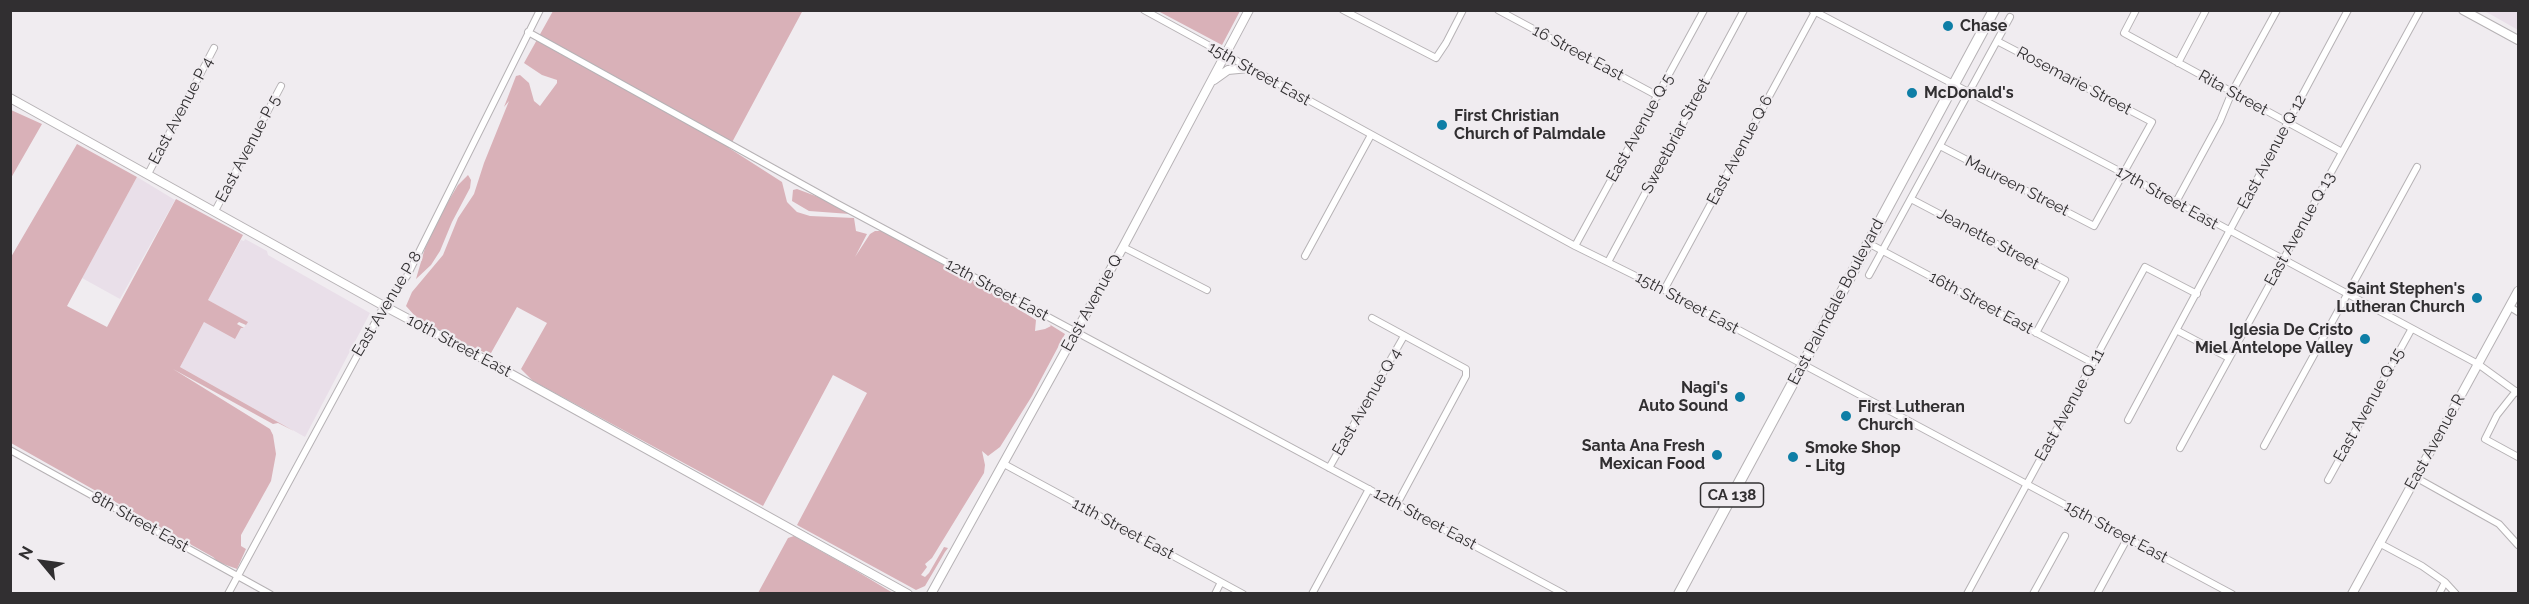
<!DOCTYPE html>
<html>
<head>
<meta charset="utf-8">
<style>
	body { margin:0 }
	#map { position:relative; width:2529px; height:604px; overflow:hidden; background:#f0ecf0; font-family:Raleway,sans-serif }
	canvas { display:block }
	.frame { position:absolute; inset:0; border:12px solid #312f31; pointer-events:none }
	.north { position:absolute; left:12px; top:532px; width:60px; height:60px; -webkit-text-stroke:4px #f0ecf0; paint-order:stroke; rotate:299deg; font-size:16px; font-weight:700; line-height:24px; text-align:center; color:#312f31 }
	.north::after { content:''; display:block; margin:auto; width:21px; height:27px; background:#312f31; clip-path:polygon(50% 0,100% 100%,50% 72%,0 100%) }
</style>
</head>
<body>
<div id="map">
<canvas width="2529" height="604"></canvas>
<div class="frame"></div>
<div class="north">N</div>
</div>
<script>
const ctx = document.querySelector('canvas').getContext('2d');
ctx.lineJoin = 'round';
function fillPath(path, color) {
  ctx.fillStyle = color;
  ctx.fill(path, 'evenodd');
}
function shape(rows) {
  const path = new Path2D();
  for (const r of rows) {
    path.moveTo(r[0], r[1]);
    for (let i = 2; i < r.length; i += 2) path.lineTo(r[i], r[i + 1]);
  }
  return path;
}
function strokePath(path, color, width, dash) {
  ctx.strokeStyle = color;
  ctx.lineWidth = width;
  ctx.lineCap = dash ? 'butt' : 'round';
  ctx.setLineDash(dash || []);
  ctx.stroke(path);
}
function write(font, color, halo, rows, align = 'center') {
  ctx.font = font + ' Raleway,sans-serif';
  ctx.lineWidth = 4.5;
  ctx.setLineDash([]);
  ctx.textBaseline = 'middle';
  ctx.strokeStyle = halo;
  ctx.fillStyle = color;
  for (const [text, x, y, turn = 0] of rows) {
    ctx.save();
    ctx.translate(x, y);
    ctx.rotate((+turn || 0) * Math.PI / 180);
    ctx.textAlign = isNaN(turn) ? turn : align;
    if (halo) ctx.strokeText(text, 0, 0);
    ctx.fillText(text, 0, 0);
    ctx.restore();
  }
}
fillPath(shape([
	[2483,11,2518,11,2518,30,2490,14],
	[137,177,175,200,120,299,82,278],
	[245,239,267,251,268,255,370,313,305,437,180,367,204,322,241,328,244,328,247,322,208,300,241,240,244,241]
]), '#e9dfe9');
fillPath(shape([
	[803,10,729,148,782,182,787,202,797,212,810,216,854,218,856,231,867,234,855,257,870,234,875,231,882,231,948,266,1036,320,1035,331,1045,329,1051,326,1049,324,1065,334,1032,396,1000,447,988,456,982,451,985,465,984,473,932,558,925,564,927,567,921,575,925,577,929,573,944,547,948,548,945,552,925,586,916,590,797,525,867,393,833,375,763,506,533,381,521,369,547,323,517,307,491,353,488,354,454,339,415,316,406,306,412,292,443,255,458,218,474,194,484,163,509,101,504,107,516,76,520,75,529,83,534,101,540,106,557,83,557,80,542,75,524,63,553,11],
	[1158,11,1240,11,1222,45],
	[11,110,42,124,11,178],
	[77,144,137,177,67,306,107,327,176,199,243,235,208,300,248,322,246,325,239,322,237,324,244,328,241,328,235,339,204,322,180,367,294,431,278,423,273,424,173,369,270,429,273,435,276,454,271,481,241,535,241,546,246,549,237,569,218,562,213,557,11,443,11,257],
	[468,175,471,180,470,188,452,222,440,251,431,265,416,279,425,248,443,210,458,185],
	[797,189,829,201,850,214,809,211,792,201,793,190],
	[794,536,853,569,893,593,758,593,788,538]
]), '#d9b1b8');
const street = shape([
	[1144,10,1575,246,1664,290,2232,594],
	[1343,10,1436,58,1446,43,1463,10],
	[1498,10,1658,96],
	[1812,10,2123,173,2478,364,2518,393],
	[2136,10,2124,33,2342,152],
	[528,32,836,203,1564,594],
	[2178,63,2206,10],
	[1940,146,2094,226,2152,122,1997,41],
	[148,174,214,48],
	[1911,199,2065,280,2036,333],
	[2176,202,2220,121,2232,92,2277,10],
	[215,211,281,86],
	[1868,243,2093,363],
	[1575,246,1704,10],
	[1123,247,1207,290],
	[1305,256,1371,135],
	[1608,262,1744,10],
	[1869,275,2010,17],
	[1664,290,1816,10],
	[2510,307,2518,312],
	[1372,318,1466,369,1466,376,1397,504],
	[2178,331,2229,358],
	[2516,391,2497,415,2485,439,2518,457],
	[2128,420,2348,10],
	[2264,446,2417,167],
	[2180,448,2420,10],
	[10,450,270,594],
	[1004,464,1243,594],
	[1329,468,1404,336],
	[2415,477,2499,524,2518,545],
	[2328,480,2411,330],
	[2379,543,2422,566,2445,582,2456,594],
	[228,594,384,306,407,276,540,10],
	[1215,594,1221,582],
	[1312,594,1369,489],
	[1967,594,2145,267,2197,294],
	[2033,594,2065,536],
	[2097,594,2127,539],
	[2439,594,2445,582]
]);
const secondary = shape([
	[2463,10,2518,40],
	[1214,80,1228,70,1249,68],
	[10,98,384,306,493,364,908,594],
	[931,594,1123,247,1249,10],
	[2352,594,2518,291]
]);
const highway = shape([
	[1679,594,1994,10]
]);
strokePath(street, '#b6b2b5', 8);
strokePath(secondary, '#b6b2b5', 10);
strokePath(highway, '#b6b2b5', 12);
strokePath(street, '#fff', 6);
strokePath(secondary, '#fff', 8);
strokePath(highway, '#fff', 10);
for (const [x, y, r, color] of [
	[1948,26,6,"#0e7ea6"],
	[1912,93,6,"#0e7ea6"],
	[1442,125,6,"#0e7ea6"],
	[2477,298,6,"#0e7ea6"],
	[2365,339,6,"#0e7ea6"],
	[1740,397,6,"#0e7ea6"],
	[1846,416,6,"#0e7ea6"],
	[1717,455,6,"#0e7ea6"],
	[1793,457,6,"#0e7ea6"]
]) {
  const dot = new Path2D();
  dot.arc(x, y, r, 0, 2 * Math.PI);
  ctx.fillStyle = color;
  ctx.fill(dot);
  strokePath(dot, '#f0ecf0', 2);
}
for (const [x, y, w] of [
	[1732,495,63]
]) {
  const box = new Path2D();
  box.roundRect(x - w / 2, y - 12, w, 24, 4.5);
  ctx.fillStyle = '#f0ecf0';
  ctx.fill(box);
  strokePath(box, '#312f31', 1.5);
}
write('bold 15px', '#312f31', null, [
	["CA 138",1732,495]
]);
write('bold 16px', '#312f31', '#f0ecf0', [
	["Chase",1960,26],
	["McDonald's",1924,93],
	["First Christian",1454,116],
	["Church of Palmdale",1454,134],
	["Saint Stephen's",2465,289,"right"],
	["Lutheran Church",2465,307,"right"],
	["Iglesia De Cristo",2353,330,"right"],
	["Miel Antelope Valley",2353,348,"right"],
	["Nagi's",1728,388,"right"],
	["Auto Sound",1728,406,"right"],
	["First Lutheran",1858,407],
	["Church",1858,425],
	["Santa Ana Fresh",1705,446,"right"],
	["Mexican Food",1705,464,"right"],
	["Smoke Shop",1805,448],
	["- Litg",1805,466]
], 'left');
write('16px', '#312f31', '#f0ecf0', [
	["16 Street East",1578,53,28],
	["15th Street East",1259,74,29],
	["Rosemarie Street",2074,81,28],
	["Rita Street",2233,93,29],
	["East Avenue P 4",181,111,-62],
	["East Avenue Q 5",1640,128,-61],
	["Sweetbriar Street",1676,136,-62],
	["East Avenue P 5",248,149,-62],
	["East Avenue Q 6",1740,150,-62],
	["East Avenue Q 12",2272,152,-62],
	["Maureen Street",2017,186,27],
	["17th Street East",2167,198,29],
	["East Avenue Q 13",2300,229,-61],
	["Jeanette Street",1988,239,28],
	["12th Street East",997,290,28],
	["East Palmdale Boulevard",1836,302,-62],
	["East Avenue Q",1092,303,-61],
	["15th Street East",1687,303,28],
	["16th Street East",1981,303,28],
	["East Avenue P 8",387,304,-59],
	["10th Street East",459,346,28],
	["East Avenue Q 4",1367,402,-60],
	["East Avenue Q 11",2070,405,-61],
	["East Avenue Q 15",2369,405,-61],
	["East Avenue R",2435,442,-61],
	["12th Street East",1425,519,28],
	["8th Street East",140,522,29],
	["11th Street East",1123,529,28],
	["15th Street East",2116,532,28]
]);
</script>
</body>
</html>
